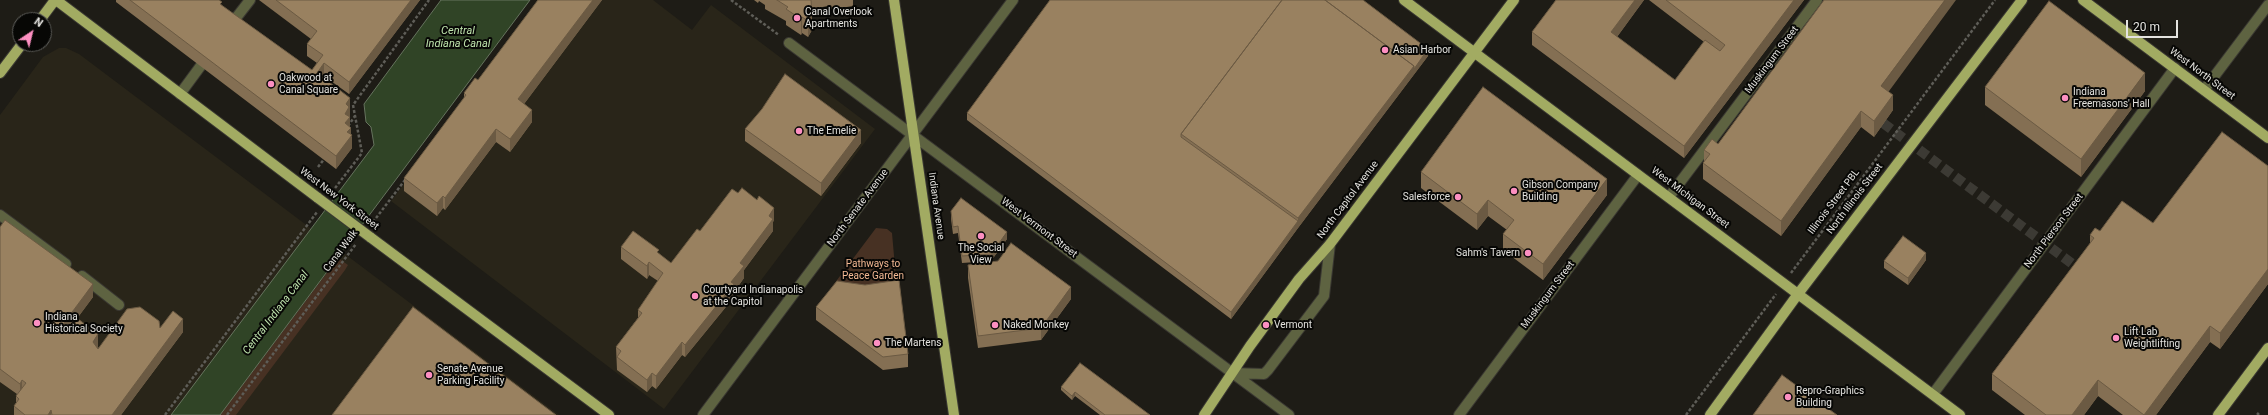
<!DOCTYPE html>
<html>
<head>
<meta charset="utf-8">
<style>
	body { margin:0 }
	#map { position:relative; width:2268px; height:415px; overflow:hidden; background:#1e1c16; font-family:Roboto,sans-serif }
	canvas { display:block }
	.north { position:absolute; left:12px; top:12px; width:40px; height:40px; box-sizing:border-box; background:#070705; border:1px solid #5f5f5c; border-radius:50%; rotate:35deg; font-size:11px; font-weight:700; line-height:16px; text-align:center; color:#e4e3df }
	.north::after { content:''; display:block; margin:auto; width:14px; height:18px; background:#fc8fc1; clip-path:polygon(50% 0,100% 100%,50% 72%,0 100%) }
	.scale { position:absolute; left:2126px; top:20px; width:52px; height:18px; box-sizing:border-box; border:2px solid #e4e3df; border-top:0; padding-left:5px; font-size:12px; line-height:14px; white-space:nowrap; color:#e4e3df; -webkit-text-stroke:3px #070705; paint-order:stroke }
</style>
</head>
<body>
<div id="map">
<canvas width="2268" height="415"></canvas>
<div class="north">N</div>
<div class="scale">20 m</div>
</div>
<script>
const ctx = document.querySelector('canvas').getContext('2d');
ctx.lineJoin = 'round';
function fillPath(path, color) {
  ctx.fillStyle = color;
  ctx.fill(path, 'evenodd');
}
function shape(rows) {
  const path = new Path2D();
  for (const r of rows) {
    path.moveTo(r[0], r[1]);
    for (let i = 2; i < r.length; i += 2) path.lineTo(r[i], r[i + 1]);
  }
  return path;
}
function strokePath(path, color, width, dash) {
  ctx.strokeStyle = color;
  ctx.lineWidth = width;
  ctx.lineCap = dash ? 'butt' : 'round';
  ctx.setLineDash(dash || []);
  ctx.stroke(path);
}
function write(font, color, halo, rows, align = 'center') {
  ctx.font = font + ' Roboto,sans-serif';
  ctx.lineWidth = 4;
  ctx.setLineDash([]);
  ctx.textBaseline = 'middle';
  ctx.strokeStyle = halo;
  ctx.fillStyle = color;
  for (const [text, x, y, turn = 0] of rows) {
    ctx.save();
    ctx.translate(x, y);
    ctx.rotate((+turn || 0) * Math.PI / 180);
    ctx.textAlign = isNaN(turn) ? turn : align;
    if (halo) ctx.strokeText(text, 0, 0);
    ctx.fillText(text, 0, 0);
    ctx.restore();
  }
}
fillPath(shape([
	[542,0,653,0,692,30,711,5,875,129,664,409,391,201],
	[59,48,66,48,79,54,559,415,0,415,0,115,43,57]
]), '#292519');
fillPath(shape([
	[876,228,887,229,892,233,897,290,839,292,831,288],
	[338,258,348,265,345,270,236,415,220,415]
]), '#473123');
const water = shape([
	[441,0,530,0,220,415,171,415,374,145,371,127,366,122,364,104,441,0]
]);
fillPath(water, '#304426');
strokePath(water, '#66745e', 1);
strokePath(shape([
	[1883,123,2082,271]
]), '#3c3a34', 10, [10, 5]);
const minor = shape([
	[229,27,250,0],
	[789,43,1289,415],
	[2204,90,2268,5],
	[180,94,208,56],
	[1669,197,1817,0],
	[0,215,66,264],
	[82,276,119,305],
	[1232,373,1264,374,1268,370,1324,296,1330,244],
	[1933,394,2175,68],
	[703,415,1013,0],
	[1459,415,1638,175]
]);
const major = shape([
	[56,0,318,198],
	[894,0,954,415],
	[1404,0,1960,415],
	[2083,0,2268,138],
	[40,20,55,0],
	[0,73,22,44],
	[370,237,609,415],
	[1204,415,1250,346,1299,279,1330,244,1514,0],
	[1710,415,1798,294,2022,0],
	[2218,415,2268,348]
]);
strokePath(minor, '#3a3832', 12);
strokePath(major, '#3a3832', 12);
strokePath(shape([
	[731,0,779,35],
	[348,126,355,116],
	[318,167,325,158],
	[332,192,362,153,353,105,429,0],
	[373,222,405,180],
	[1791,273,1995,0],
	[2257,413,2259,415],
	[165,415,317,212],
	[227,415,356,244],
	[1686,415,1776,294]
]), '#5e5d57', 2.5, [3, 2]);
strokePath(minor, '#5e6341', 10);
strokePath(major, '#a2ab62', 10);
const majorBridge = shape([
	[318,198,370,237]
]);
strokePath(majorBridge, '#3a3832', 12, []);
strokePath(majorBridge, '#a2ab62', 10);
fillPath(shape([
	[116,0,219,0,222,6,312,70,317,63,307,56,307,44,311,39,259,0,420,0,349,94,324,76,323,78,350,110,349,112,350,127,352,148,336,169,116,2],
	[538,0,602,0,524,104,532,122,510,152,496,142,445,210,443,208,437,216,404,191,404,178,464,98,464,93,478,80],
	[754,0,853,0,853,6,828,10,828,6,812,9,812,30,808,37,802,33,801,35,786,25,786,21,765,9,765,5,759,1,758,3],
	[1556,0,1644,0,1617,37,1675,80,1704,42,1649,0,1804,0,1684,158,1532,45,1532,32],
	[1428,56,1298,228,1231,319,967,120,967,113],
	[1985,87,2145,91,2081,177,1985,105],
	[1889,92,1893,110,1874,137,1861,127,1781,236,1703,179,1703,163,1704,162,1704,150,1718,144],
	[745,129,861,143,821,196,745,141],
	[2268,166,2268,284,2220,349,2210,342,2156,415,2123,415,2098,396,2084,415,2025,415,1992,390,1992,374,2090,244,2090,235,2100,231,2153,223],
	[1421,172,1607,195,1543,280,1503,250,1503,234,1507,230,1488,216,1477,230,1421,188],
	[951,211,1007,239,991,261,962,263,958,233,953,234,951,219],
	[774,220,773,222,773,231,744,270,744,278,734,292,734,297,685,357,682,355,656,389,652,386,647,392,617,370,616,347,638,318,638,310,658,281,649,275,647,279,621,259,621,247,659,254,671,263,700,231],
	[0,227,93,297,70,328,98,347,97,348,160,328,183,332,121,415,14,415,14,406,16,403,16,396,17,394,0,382],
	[1926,260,1908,285,1884,268,1884,261],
	[968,265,1071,299,1041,340,978,348,968,278],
	[816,307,908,354,908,367,883,370,816,320],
	[1061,387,1150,415,1100,415,1075,396,1072,400,1061,390]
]), '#846f53');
fillPath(shape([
	[411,0,420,0,349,94,349,82],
	[593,0,602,0,518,112,518,99],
	[1635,0,1644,0,1611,45,1611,32],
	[1794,0,1804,0,1684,158,1684,146],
	[1945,0,1956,0,1881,102,1881,86],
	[812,14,812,30,808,37,808,21],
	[802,17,802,33,801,35,801,19],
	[1428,49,1428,56,1298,228,1231,319,1231,312,1298,221,1298,218,1414,66],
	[324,63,324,76,317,86,317,73],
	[2145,73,2145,91,2081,177,2081,159],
	[1893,95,1893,110,1874,137,1874,121],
	[350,98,350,129,351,128,351,137,352,135,352,148,336,169,336,156,345,136,345,114,346,104],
	[532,110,532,122,510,152,510,139],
	[1861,111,1861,127,1781,236,1781,221],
	[496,129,496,142,445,210,445,198],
	[861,130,861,143,821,196,821,183],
	[1607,179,1607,195,1543,280,1543,264],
	[443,196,443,208,437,216,437,203],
	[1488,200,1488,216,1477,230,1477,214],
	[774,208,774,220,773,222,773,231,744,270,744,278,734,292,734,297,685,357,685,345,731,282,740,263,769,216],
	[1007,232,1007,239,991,261,991,254],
	[1926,253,1926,260,1908,285,1908,278],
	[649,262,649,275,647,279,647,266],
	[2268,269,2268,284,2220,349,2220,333],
	[93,284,93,297,64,336,64,323],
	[1071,287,1071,299,1041,340,1041,328],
	[183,319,183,332,121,415,112,415],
	[2210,326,2210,342,2156,415,2144,415],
	[98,334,98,347,93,354,93,342],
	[682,342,682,355,656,389,656,376],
	[652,373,652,386,647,392,647,380],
	[22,380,22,393,20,396,20,384],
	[2098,380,2098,396,2084,415,2072,415],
	[1075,392,1075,396,1072,400,1072,396],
	[51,410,51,415,48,415]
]), '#6b5a43');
const building = shape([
	[130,0,219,0,222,2,220,4,312,70,323,55,307,44,317,31,276,0,411,0,349,82,324,63,317,73,350,98,346,104,349,107,345,114,350,117,345,123,351,128,347,132,352,135,336,156,130,0],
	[538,0,593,0,518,99,532,110,510,139,496,129,445,198,443,196,437,203,404,178,466,95,464,93,475,78,478,80,538,0],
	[777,0,811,0,812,14,808,21,802,17,801,19,786,9,788,7,777,0],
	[1050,0,1282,0,1181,134,1181,137,1298,221,1231,312,967,113,1050,0],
	[1282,0,1325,0,1414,66,1298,218,1181,134,1282,0],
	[1325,0,1363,0,1428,49,1414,69,1414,66,1325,0],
	[1556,0,1635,0,1611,32,1675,80,1705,40,1720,51,1725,45,1666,0,1794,0,1684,146,1532,32,1556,0],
	[1824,0,1945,0,1881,86,1893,95,1874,121,1861,111,1781,221,1703,163,1710,154,1704,150,1712,139,1718,144,1824,0],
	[2049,1,2145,73,2081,159,1985,87,2049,1],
	[785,74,861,130,821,183,745,129,762,109,785,74],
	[1483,87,1607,179,1543,264,1503,234,1514,220,1488,200,1477,214,1421,172,1483,87],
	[2222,132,2268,166,2268,269,2220,333,2210,326,2144,415,2098,380,2072,415,2046,415,1992,374,2094,238,2090,235,2095,228,2100,231,2122,201,2153,223,2222,132],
	[742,188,757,200,759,196,774,208,769,216,773,219,740,263,744,266,731,282,734,284,685,345,682,342,656,376,652,373,647,380,617,357,621,351,616,347,642,313,638,310,663,273,649,262,647,266,621,247,633,231,659,250,657,252,671,263,697,229,700,231,732,189,738,193,742,188],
	[961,198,1007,232,991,254,962,256,958,226,953,227,951,211,961,198],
	[5,220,93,284,64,323,71,329,78,319,98,334,93,342,98,349,127,309,140,307,159,321,160,328,173,311,183,319,112,415,52,415,51,410,48,415,25,415,14,406,19,399,16,396,26,383,22,380,20,384,0,369,0,227,5,220],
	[1903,236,1926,253,1908,278,1884,261,1903,236],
	[1011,243,1071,287,1041,328,978,336,968,265,998,261,1011,243],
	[899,280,908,354,883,357,816,307,837,281,865,285,899,280],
	[413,307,556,415,332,415,413,307],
	[1080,363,1150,415,1105,415,1075,392,1072,396,1061,387,1080,363],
	[1782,375,1837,415,1753,415,1782,375]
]);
fillPath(building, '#998160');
strokePath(building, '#6b5a43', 1);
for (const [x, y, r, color] of [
	[797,18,4,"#fc8fc1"],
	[1385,50,4,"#fc8fc1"],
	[271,84,4,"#fc8fc1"],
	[2065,98,4,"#fc8fc1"],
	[799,131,4,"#fc8fc1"],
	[1514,191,4,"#fc8fc1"],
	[1458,197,4,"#fc8fc1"],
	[981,236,4,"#fc8fc1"],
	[1528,253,4,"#fc8fc1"],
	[695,296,4,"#fc8fc1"],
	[37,323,4,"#fc8fc1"],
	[995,325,4,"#fc8fc1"],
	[1266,325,4,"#fc8fc1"],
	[2116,338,4,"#fc8fc1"],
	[877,343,4,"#fc8fc1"],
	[429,375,4,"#fc8fc1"],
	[1788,397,4,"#fc8fc1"]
]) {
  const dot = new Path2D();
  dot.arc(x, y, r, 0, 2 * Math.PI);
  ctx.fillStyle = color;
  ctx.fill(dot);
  strokePath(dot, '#070705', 1.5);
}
write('10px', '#e4e3df', '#070705', [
	["Canal Overlook",805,12],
	["Apartments",805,24],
	["Asian Harbor",1393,50],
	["Oakwood at",279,78],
	["Canal Square",279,90],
	["Indiana",2073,92],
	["Freemasons' Hall",2073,104],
	["The Emelie",807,131],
	["Gibson Company",1522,185],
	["Building",1522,197],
	["Salesforce",1450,197,"right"],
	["The Social",981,248,"center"],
	["View",981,260,"center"],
	["Sahm's Tavern",1520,253,"right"],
	["Courtyard Indianapolis",703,290],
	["at the Capitol",703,302],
	["Indiana",45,317],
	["Historical Society",45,329],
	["Naked Monkey",1003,325],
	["Vermont",1274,325],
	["Lift Lab",2124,332],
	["Weightlifting",2124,344],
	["The Martens",885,343],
	["Senate Avenue",437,369],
	["Parking Facility",437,381],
	["Repro-Graphics",1796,391],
	["Building",1796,403]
], 'left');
write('10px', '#e4e3df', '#070705', [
	["Muskingum Street",1772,60,-53],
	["West North Street",2202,74,37],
	["West Michigan Street",1690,198,37],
	["West New York Street",339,199,37],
	["North Illinois Street",1855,199,-53],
	["North Capitol Avenue",1348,200,-53],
	["Illinois Street PBL",1834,202,-53],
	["Indiana Avenue",936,206,82],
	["North Senate Avenue",858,208,-53],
	["West Vermont Street",1039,228,37],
	["North Pierson Street",2054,231,-53],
	["Canal Walk",341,251,-53],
	["Muskingum Street",1548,295,-53]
]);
write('10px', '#f3b893', '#070705', [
	["Pathways to",873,264],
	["Peace Garden",873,276]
]);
write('italic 11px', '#bfe4ad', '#070705', [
	["Central",458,31],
	["Indiana Canal",458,44],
	["Central Indiana Canal",276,313,-53]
]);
</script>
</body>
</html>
